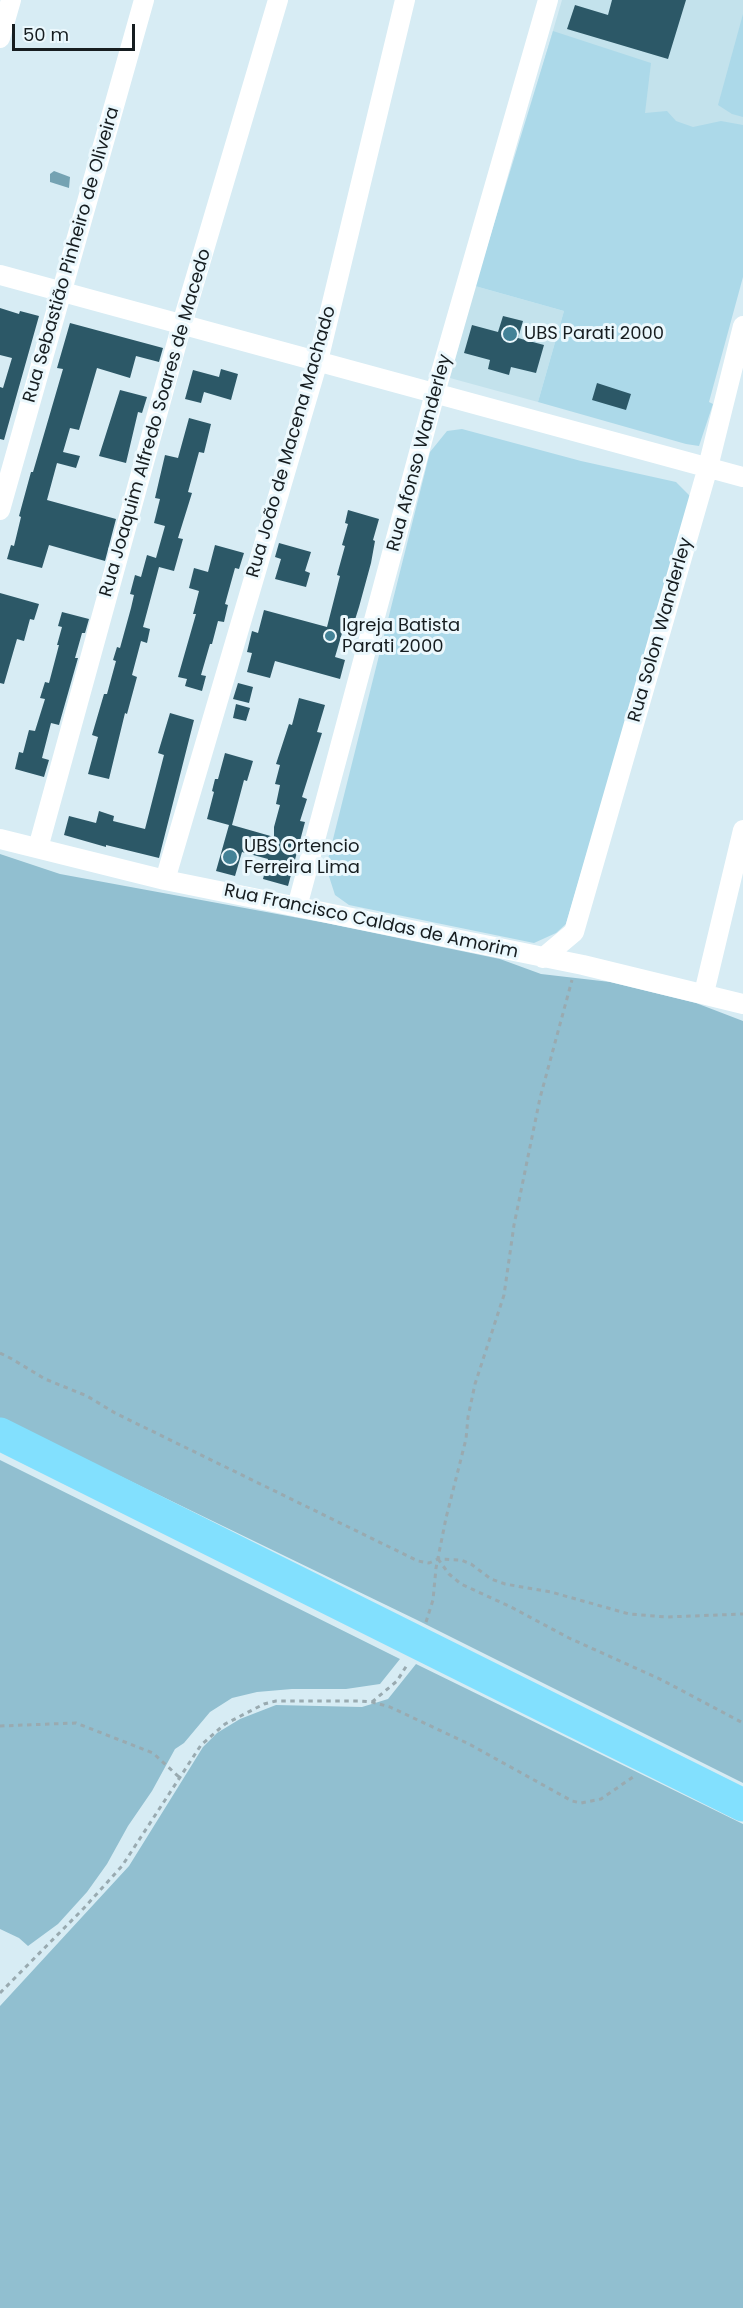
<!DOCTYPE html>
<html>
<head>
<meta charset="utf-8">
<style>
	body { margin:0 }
	#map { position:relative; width:743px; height:2308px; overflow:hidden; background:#d7ecf4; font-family:Poppins,sans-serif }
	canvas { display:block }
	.scale { position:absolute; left:12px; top:24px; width:123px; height:27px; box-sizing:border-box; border:3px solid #161d20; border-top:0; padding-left:8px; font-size:18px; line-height:21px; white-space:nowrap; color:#161d20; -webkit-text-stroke:4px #ebf8fd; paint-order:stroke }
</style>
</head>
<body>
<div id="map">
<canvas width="743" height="2308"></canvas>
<div class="scale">50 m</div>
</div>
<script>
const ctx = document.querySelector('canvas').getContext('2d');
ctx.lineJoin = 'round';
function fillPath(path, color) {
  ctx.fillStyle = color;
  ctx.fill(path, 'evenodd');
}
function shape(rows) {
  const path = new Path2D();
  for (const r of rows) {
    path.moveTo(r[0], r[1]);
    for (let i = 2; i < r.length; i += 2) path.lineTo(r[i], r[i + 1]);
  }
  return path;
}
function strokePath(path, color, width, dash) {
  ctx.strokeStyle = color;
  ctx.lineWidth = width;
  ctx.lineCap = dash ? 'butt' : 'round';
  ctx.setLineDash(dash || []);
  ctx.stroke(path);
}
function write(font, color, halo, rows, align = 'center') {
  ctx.font = font + ' Poppins,sans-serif';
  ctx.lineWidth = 6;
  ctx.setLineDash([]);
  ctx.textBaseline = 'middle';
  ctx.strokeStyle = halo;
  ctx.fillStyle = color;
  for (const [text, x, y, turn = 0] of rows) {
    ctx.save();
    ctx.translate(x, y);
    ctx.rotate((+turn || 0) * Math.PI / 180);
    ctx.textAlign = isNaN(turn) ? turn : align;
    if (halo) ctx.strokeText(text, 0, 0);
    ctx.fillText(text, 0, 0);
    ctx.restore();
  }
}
fillPath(shape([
	[562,0,743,0,743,226,515,160],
	[475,286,564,311,538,402,450,378]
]), '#c3e2ec');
fillPath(shape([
	[743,14,743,117,732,114,718,105],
	[553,31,651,63,645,113,667,111,676,121,693,127,721,121,743,125,743,277,709,402,713,404,699,446,686,444,538,402,564,311,475,286],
	[462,429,581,461,676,482,690,496,681,535,566,924,556,933,534,943,349,905,335,895,326,867,430,452,447,431]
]), '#acd9e9');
fillPath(shape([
	[0,854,60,874,326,923,500,959,541,974,610,982,696,1003,743,1021,743,1783,417,1620,0,1418],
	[0,1460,400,1659,380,1684,346,1689,292,1689,257,1692,232,1698,210,1712,184,1743,175,1749,152,1791,128,1826,107,1864,87,1892,58,1924,28,1946,19,1938,0,1929],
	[416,1664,743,1824,743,2308,0,2308,0,2006,129,1866,203,1747,217,1733,240,1719,276,1705,362,1707,388,1699]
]), '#91bfd0');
fillPath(shape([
	[54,171,70,177,69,188,50,182,50,174]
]), '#74a2b2');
fillPath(shape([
	[612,0,686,0,668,59,567,29,575,5,608,15],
	[0,308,19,314,20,311,39,316,4,440,0,439,0,387,3,388,12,358,0,355],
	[503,316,523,321,518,338,544,345,536,373,511,367,509,375,488,369,490,360,464,353,472,325,498,332],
	[70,323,163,348,159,362,136,356,130,378,97,368,79,430,70,428,63,452,80,456,76,468,57,463,47,500,116,519,105,561,49,545,42,568,7,559,11,545,14,546,21,517,19,516,31,472,33,472,63,369,57,368],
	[221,369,238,374,231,400,204,392,201,403,185,399,193,370,219,377],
	[597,383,631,394,626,410,592,400],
	[120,390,147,397,142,413,138,412,126,463,99,456],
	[189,418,211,424,204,453,199,452,188,492,192,493,178,538,183,539,174,571,159,567,143,627,150,629,147,643,141,641,132,675,137,677,127,714,125,713,109,779,88,774,98,737,92,735,104,694,107,694,116,661,113,660,117,647,120,648,131,608,134,595,130,594,135,575,141,577,147,555,156,558,165,526,154,523,160,499,155,498,165,455,178,458],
	[348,510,379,519,373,540,375,541,371,563,359,607,353,626,345,623,335,657,345,660,340,679,275,661,270,678,247,672,252,653,247,652,252,631,258,633,264,610,327,627,340,576,337,575,345,546,342,545,348,524,345,523],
	[279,543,311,552,305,571,310,573,306,587,275,579,281,559,275,557],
	[215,545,244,553,239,569,235,568,225,604,228,605,224,622,218,621,212,644,210,644,201,675,206,676,202,691,185,686,187,679,178,677,196,614,193,614,199,591,189,588,194,568,208,572],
	[0,593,39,604,34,620,30,619,24,641,17,639,4,684,0,683],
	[62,612,89,619,85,633,82,633,75,658,78,658,59,725,51,723,42,758,49,760,44,777,15,769,19,752,23,753,29,730,35,731,45,699,40,698,45,682,49,683,59,645,57,645,62,627,58,626],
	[238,683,253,687,249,703,233,699],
	[299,698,325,705,317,732,322,733,302,797,307,799,300,821,305,822,288,886,263,879,268,859,242,852,235,876,216,871,229,825,207,819,214,792,212,791,215,779,218,779,225,753,253,761,247,781,244,780,232,825,274,837,274,827,280,805,276,804,280,785,275,784,280,765,276,764,289,724,292,725],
	[236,704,250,708,246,721,233,718],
	[170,713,194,720,159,858,106,845,106,847,64,835,69,816,96,823,99,811,114,816,113,821,145,829,164,755,158,753]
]), '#2c5867');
strokePath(shape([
	[0,1353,12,1359,45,1379,87,1396,115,1413,418,1561,429,1563,438,1559,461,1560,471,1564,491,1579,505,1584,551,1592,629,1614,667,1617,743,1614],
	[438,1559,449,1574,461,1584,511,1607,569,1638,662,1680,743,1723],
	[426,1622,433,1600,436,1568,446,1518,466,1439,468,1417,475,1384,504,1295,514,1225,540,1098,572,980],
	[372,1702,397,1681,407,1665],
	[0,1726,76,1723,153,1753,179,1777],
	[0,1993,84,1908,122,1866,201,1745,225,1724,264,1704,276,1701,360,1701,372,1702,390,1707,469,1744,572,1801,581,1803,601,1799,633,1777]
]), '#99aab0', 3, [4.5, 4.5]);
strokePath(shape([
	[0,38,11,0],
	[0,275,743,477],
	[0,510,144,0],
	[0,839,165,880,583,965,743,1004],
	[38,848,182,324,278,0],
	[165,880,318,361,405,0],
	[297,907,435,393,548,0],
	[543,958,574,932,708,467,743,326],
	[704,993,743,830]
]), '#fff', 20);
strokePath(shape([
	[0,1434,743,1805]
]), '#82e0fe', 33);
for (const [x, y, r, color] of [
	[510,334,8,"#438297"],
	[330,636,6,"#438297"],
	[230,857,8,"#438297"]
]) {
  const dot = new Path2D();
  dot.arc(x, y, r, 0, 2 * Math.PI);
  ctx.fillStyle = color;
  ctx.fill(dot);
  strokePath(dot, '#ebf8fd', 2);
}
write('18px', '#161d20', '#ebf8fd', [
	["Rua Sebastião Pinheiro de Oliveira",72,255,-74],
	["Rua Joaquim Alfredo Soares de Macedo",156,423,-74],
	["Rua João de Macena Machado",292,442,-74],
	["Rua Afonso Wanderley",420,453,-75],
	["Rua Solon Wanderley",661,630,-74],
	["Rua Francisco Caldas de Amorim",371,922,12]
]);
write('18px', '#161d20', '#ebf8fd', [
	["UBS Parati 2000",524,334],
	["Igreja Batista",342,626],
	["Parati 2000",342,647],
	["UBS Ortencio",244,847],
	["Ferreira Lima",244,868]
], 'left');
</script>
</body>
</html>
